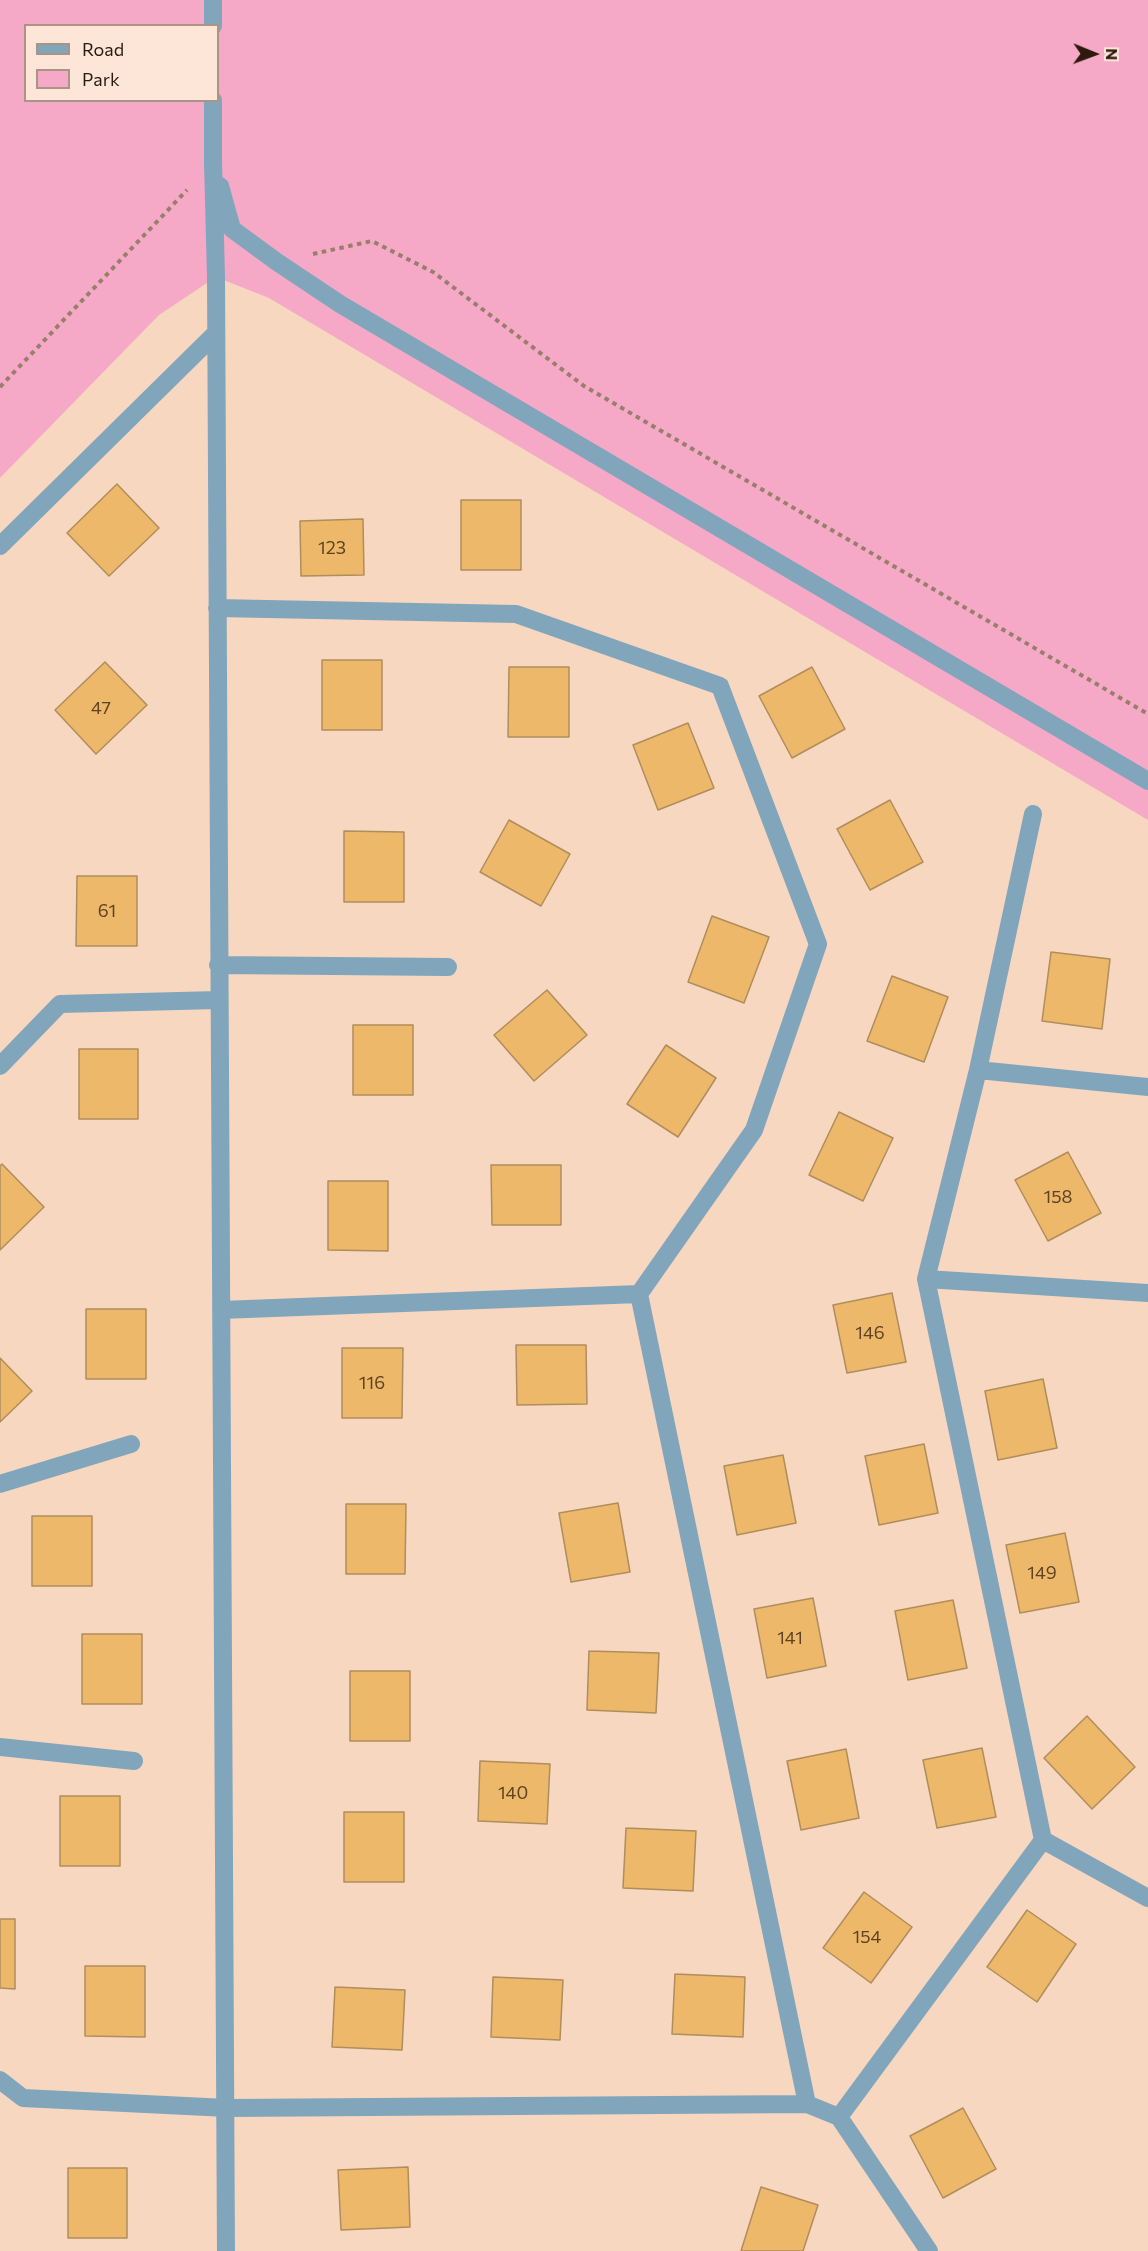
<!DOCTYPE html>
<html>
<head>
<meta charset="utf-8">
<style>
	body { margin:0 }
	#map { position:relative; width:1148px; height:2251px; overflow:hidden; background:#f8d7c1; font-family:Commissioner,sans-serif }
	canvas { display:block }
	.legend { position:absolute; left:24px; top:24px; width:195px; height:78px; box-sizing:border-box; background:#fde6d8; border:2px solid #aa9486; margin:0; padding:8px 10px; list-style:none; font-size:18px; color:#2e1a0c }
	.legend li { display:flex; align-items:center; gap:12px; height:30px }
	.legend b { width:30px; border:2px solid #aa9486 }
	.north { position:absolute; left:1064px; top:24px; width:60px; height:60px; -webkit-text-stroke:4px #fde6d8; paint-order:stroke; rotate:91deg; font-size:16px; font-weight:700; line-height:24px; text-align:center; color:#2e1a0c }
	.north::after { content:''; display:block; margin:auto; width:21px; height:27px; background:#2e1a0c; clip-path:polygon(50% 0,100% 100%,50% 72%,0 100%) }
</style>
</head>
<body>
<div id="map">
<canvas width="1148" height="2251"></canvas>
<ul class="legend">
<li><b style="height:8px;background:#81a6bc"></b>Road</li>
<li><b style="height:16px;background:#f5a9c6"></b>Park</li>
</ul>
<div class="north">N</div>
</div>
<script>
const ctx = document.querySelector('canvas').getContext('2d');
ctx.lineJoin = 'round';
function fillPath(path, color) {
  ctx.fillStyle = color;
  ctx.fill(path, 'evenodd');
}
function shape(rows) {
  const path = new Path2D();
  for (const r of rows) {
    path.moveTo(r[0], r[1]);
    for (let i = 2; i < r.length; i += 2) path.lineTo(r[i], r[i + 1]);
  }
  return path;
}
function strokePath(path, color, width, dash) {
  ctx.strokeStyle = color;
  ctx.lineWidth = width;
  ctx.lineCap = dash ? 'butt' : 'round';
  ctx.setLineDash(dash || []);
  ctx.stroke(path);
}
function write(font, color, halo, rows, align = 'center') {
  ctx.font = font + ' Commissioner,sans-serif';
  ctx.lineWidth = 6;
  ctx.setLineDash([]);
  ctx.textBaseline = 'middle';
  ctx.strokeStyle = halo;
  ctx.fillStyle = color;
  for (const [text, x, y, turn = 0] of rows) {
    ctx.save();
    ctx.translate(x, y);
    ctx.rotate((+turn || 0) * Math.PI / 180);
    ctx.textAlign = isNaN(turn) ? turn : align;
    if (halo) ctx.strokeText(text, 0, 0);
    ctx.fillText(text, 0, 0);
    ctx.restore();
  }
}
fillPath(shape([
	[0,0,1148,0,1148,820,269,298,216,277,159,315,0,478],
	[26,26,218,26,218,100,26,100]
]), '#f5a9c6');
const building = shape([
	[117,484,159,528,109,576,67,533,117,484],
	[461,500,521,500,521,570,461,570,461,500],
	[363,519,364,575,301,576,300,521,363,519],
	[322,660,382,660,382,730,322,730,322,660],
	[105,662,147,705,96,754,55,710,105,662],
	[509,667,569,667,569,737,508,737,509,667],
	[812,667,845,729,792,758,759,696,812,667],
	[688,723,714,788,658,810,633,745,688,723],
	[890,800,923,862,870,890,837,829,890,800],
	[509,820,570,854,541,906,480,872,509,820],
	[344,831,404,832,404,902,344,902,344,831],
	[77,876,137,876,137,946,76,946,77,876],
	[712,916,769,937,744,1003,688,982,712,916],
	[1051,952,1110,959,1102,1029,1042,1021,1051,952],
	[892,976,948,997,924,1062,867,1041,892,976],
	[547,990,587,1035,534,1081,494,1035,547,990],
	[353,1025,413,1025,413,1095,353,1095,353,1025],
	[666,1045,716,1078,678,1137,627,1104,666,1045],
	[79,1049,138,1049,138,1119,79,1119,79,1049],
	[839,1112,893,1138,863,1201,809,1175,839,1112],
	[1068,1152,1101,1213,1048,1241,1015,1180,1068,1152],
	[2,1164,44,1207,0,1250,0,1166,2,1164],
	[491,1165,561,1165,561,1225,492,1225,491,1165],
	[328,1181,388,1181,388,1251,328,1250,328,1181],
	[892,1293,906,1362,847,1373,833,1305,892,1293],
	[86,1309,146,1309,146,1379,86,1379,86,1309],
	[516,1345,586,1345,587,1404,517,1405,516,1345],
	[342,1348,403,1348,402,1418,342,1418,342,1348],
	[0,1358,32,1391,0,1422,0,1358],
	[1043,1379,1057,1448,998,1460,985,1391,1043,1379],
	[924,1444,938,1513,879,1525,865,1456,924,1444],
	[783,1455,796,1523,737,1535,724,1466,783,1455],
	[618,1503,630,1572,571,1582,559,1513,618,1503],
	[346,1504,406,1504,405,1574,346,1574,346,1504],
	[32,1516,92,1516,92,1586,32,1586,32,1516],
	[1065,1533,1079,1602,1020,1613,1006,1545,1065,1533],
	[813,1598,826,1666,767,1678,754,1609,813,1598],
	[953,1600,967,1668,908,1680,895,1611,953,1600],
	[82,1634,142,1634,142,1704,82,1704,82,1634],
	[589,1651,659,1653,656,1713,587,1710,589,1651],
	[350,1671,410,1671,410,1741,350,1741,350,1671],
	[1087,1716,1135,1767,1092,1809,1044,1758,1087,1716],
	[982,1748,996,1817,937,1828,923,1760,982,1748],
	[846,1749,859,1818,801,1830,787,1761,846,1749],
	[480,1761,550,1764,547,1824,478,1821,480,1761],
	[60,1796,120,1796,120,1866,60,1866,60,1796],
	[344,1812,404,1812,404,1882,344,1882,344,1812],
	[626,1828,696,1831,693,1891,623,1888,626,1828],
	[864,1892,912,1927,871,1983,823,1948,864,1892],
	[1027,1910,1076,1944,1037,2002,987,1967,1027,1910],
	[0,1919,15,1919,15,1989,0,1988,0,1919],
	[85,1966,145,1966,145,2037,85,2036,85,1966],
	[675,1974,745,1977,743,2037,672,2034,675,1974],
	[493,1977,563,1980,560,2040,491,2037,493,1977],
	[335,1987,405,1990,402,2050,332,2047,335,1987],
	[963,2108,996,2169,943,2198,910,2136,963,2108],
	[408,2167,410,2227,341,2230,338,2170,408,2167],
	[68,2168,127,2168,127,2238,68,2238,68,2168],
	[761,2187,818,2205,803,2251,741,2251,761,2187]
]);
fillPath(building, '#edb869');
strokePath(building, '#b08d5c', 1.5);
strokePath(shape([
	[313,254,372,241,433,272,584,386,1148,714],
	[0,387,187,190]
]), '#997e6c', 4, [4.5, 4.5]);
strokePath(shape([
	[213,162,216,277,226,2251],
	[220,186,232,229,277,262,340,304,1148,781],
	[0,546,215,334],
	[217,608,516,614,720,686,818,944,754,1130,639,1294,221,1310],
	[218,965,448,967],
	[0,1066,60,1004,218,1000],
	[978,1070,1148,1087],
	[926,1279,1148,1293],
	[0,1484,131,1444],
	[0,1747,134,1761],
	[1043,1840,1148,1898],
	[0,2080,23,2098,227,2108,807,2104,639,1294],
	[807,2104,839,2117,929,2251],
	[839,2117,1043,1840,926,1279,978,1070,1033,814]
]), '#81a6bc', 18);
strokePath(shape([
	[213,0,213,26],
	[213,100,213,162]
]), '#81a6bc', 18);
write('18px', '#5e4223', null, [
	["123",332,548],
	["47",101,708],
	["61",107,911],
	["158",1058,1197],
	["146",870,1333],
	["116",372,1383],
	["149",1042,1573],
	["141",790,1638],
	["140",513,1793],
	["154",867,1937]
]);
</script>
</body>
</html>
